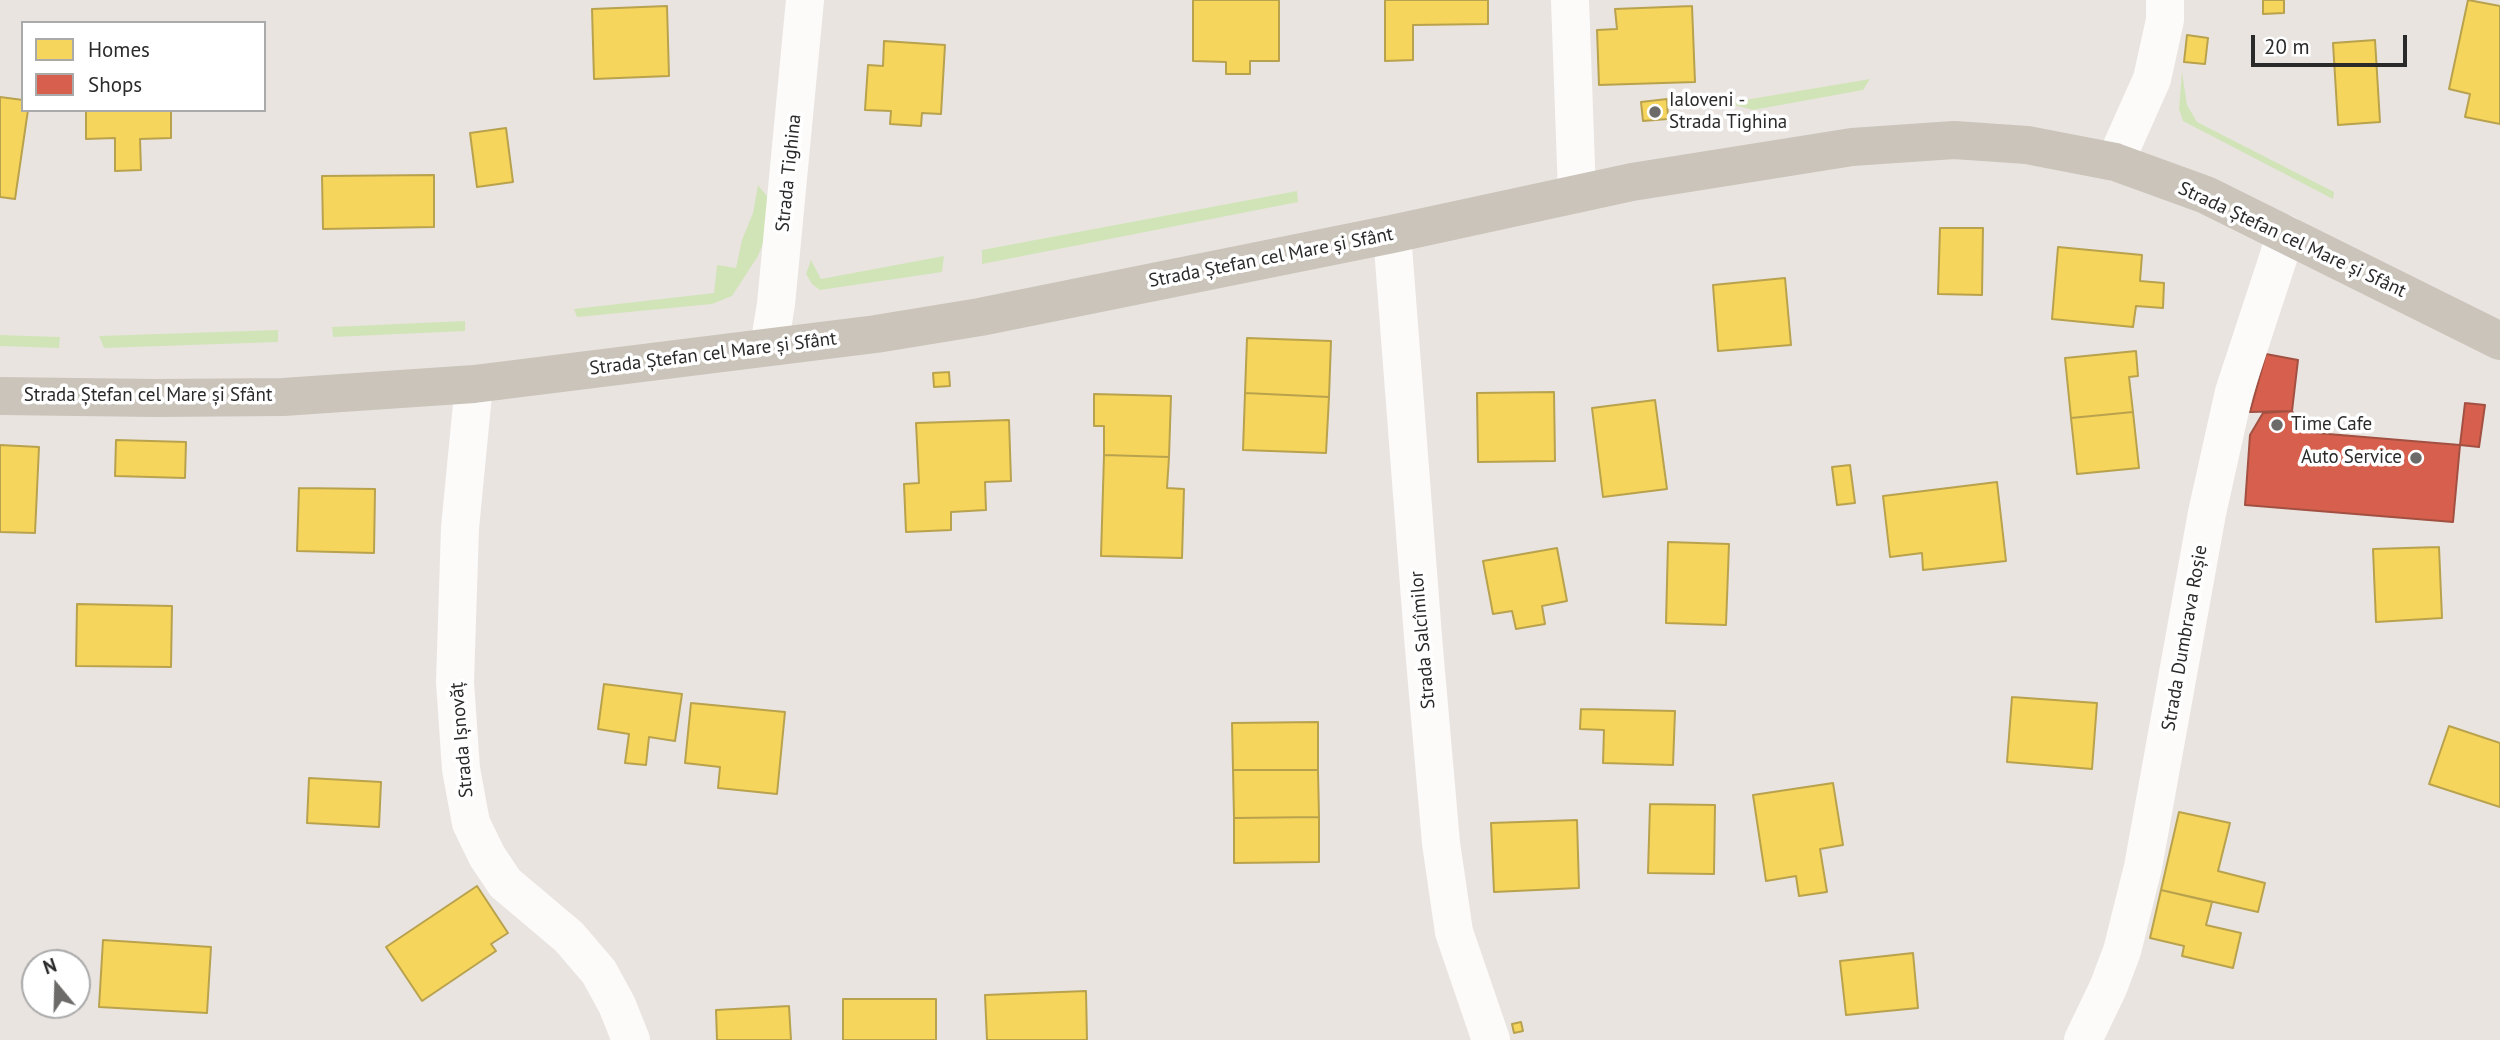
<!DOCTYPE html>
<html>
<head>
<meta charset="utf-8">
<style>
	body { margin:0 }
	#map { position:relative; width:2500px; height:1040px; overflow:hidden; background:#e9e4e0; font-family:"PT Sans",sans-serif }
	canvas { display:block }
	.legend { position:absolute; left:21px; top:21px; width:245px; height:91px; box-sizing:border-box; background:#fff; border:2px solid #aaa; margin:0; padding:9px 12px; list-style:none; font-size:21px; color:#2a2a2a }
	.legend li { display:flex; align-items:center; gap:14px; height:35px }
	.legend b { width:35px; border:2px solid #aaa }
	.north { position:absolute; left:21px; top:949px; width:70px; height:70px; box-sizing:border-box; background:#fff; border:2px solid #aaa; border-radius:50%; rotate:341deg; font-size:19px; font-weight:700; line-height:28px; text-align:center; color:#2a2a2a }
	.north::after { content:''; display:block; margin:auto; width:24px; height:32px; background:#6d6b6a; clip-path:polygon(50% 0,100% 100%,50% 72%,0 100%) }
	.scale { position:absolute; left:2251px; top:35px; width:156px; height:32px; box-sizing:border-box; border:4px solid #2a2a2a; border-top:0; padding-left:9px; font-size:21px; line-height:24px; white-space:nowrap; color:#2a2a2a; -webkit-text-stroke:5px #fff; paint-order:stroke }
</style>
</head>
<body>
<div id="map">
<canvas width="2500" height="1040"></canvas>
<ul class="legend">
<li><b style="height:19px;background:#f6d55c"></b>Homes</li>
<li><b style="height:19px;background:#d6604d"></b>Shops</li>
</ul>
<div class="north">N</div>
<div class="scale">20 m</div>
</div>
<script>
const ctx = document.querySelector('canvas').getContext('2d');
ctx.lineJoin = 'round';
function fillPath(path, color) {
  ctx.fillStyle = color;
  ctx.fill(path, 'evenodd');
}
function shape(rows) {
  const path = new Path2D();
  for (const r of rows) {
    path.moveTo(r[0], r[1]);
    for (let i = 2; i < r.length; i += 2) path.lineTo(r[i], r[i + 1]);
  }
  return path;
}
function strokePath(path, color, width, dash) {
  ctx.strokeStyle = color;
  ctx.lineWidth = width;
  ctx.lineCap = dash ? 'butt' : 'round';
  ctx.setLineDash(dash || []);
  ctx.stroke(path);
}
function write(font, color, halo, rows, align = 'center') {
  ctx.font = font + ' "PT Sans",sans-serif';
  ctx.lineWidth = 7;
  ctx.setLineDash([]);
  ctx.textBaseline = 'middle';
  ctx.strokeStyle = halo;
  ctx.fillStyle = color;
  for (const [text, x, y, turn = 0] of rows) {
    ctx.save();
    ctx.translate(x, y);
    ctx.rotate((+turn || 0) * Math.PI / 180);
    ctx.textAlign = isNaN(turn) ? turn : align;
    if (halo) ctx.strokeText(text, 0, 0);
    ctx.fillText(text, 0, 0);
    ctx.restore();
  }
}
fillPath(shape([
	[2182,72,2187,105,2197,122,2334,192,2333,199,2183,121,2179,109],
	[1870,79,1863,90,1753,110,1727,103],
	[758,185,770,200,769,228,758,256,732,296,712,304,577,317,574,309,714,293,717,265,736,268,742,240,753,213],
	[1297,191,1298,202,982,264,982,250],
	[944,256,942,272,820,290,812,284,806,274,811,260,821,279],
	[465,321,465,331,333,337,332,327],
	[278,330,278,342,104,348,99,336],
	[0,335,60,337,59,348,0,346]
]), '#d1e4b8');
const homes = shape([
	[1193,0,1279,0,1279,61,1250,61,1250,74,1226,74,1226,62,1193,61,1193,0],
	[1385,0,1488,0,1488,24,1413,25,1413,60,1385,61,1385,0],
	[2263,0,2284,0,2284,13,2263,14,2263,0],
	[2468,0,2500,6,2500,124,2465,117,2470,94,2449,89,2468,0],
	[667,6,669,76,594,79,592,9,667,6],
	[1692,6,1695,82,1599,85,1597,30,1617,29,1615,9,1692,6],
	[2187,35,2208,38,2205,64,2184,62,2187,35],
	[2375,40,2380,122,2338,125,2333,43,2375,40],
	[884,41,945,45,941,114,922,113,921,126,890,124,891,111,865,110,868,65,883,66,884,41],
	[0,97,23,100,23,110,28,110,15,199,0,197,0,97],
	[1667,99,1668,119,1643,121,1641,102,1667,99],
	[86,110,171,110,171,138,140,139,141,170,115,171,115,138,86,139,86,110],
	[506,128,513,182,477,187,470,133,506,128],
	[434,175,434,227,323,229,322,176,434,175],
	[1940,228,1983,228,1982,295,1938,294,1940,228],
	[2058,247,2142,255,2140,281,2164,283,2163,308,2136,306,2133,327,2052,319,2058,247],
	[1785,278,1791,345,1718,351,1713,285,1785,278],
	[1247,338,1331,341,1329,397,1245,393,1247,338],
	[2136,351,2138,376,2129,377,2133,412,2071,418,2065,358,2136,351],
	[949,372,950,386,934,387,933,373,949,372],
	[1554,392,1555,461,1478,462,1477,393,1554,392],
	[1245,393,1329,397,1326,453,1243,450,1245,393],
	[1094,394,1171,396,1169,457,1104,455,1104,426,1094,426,1094,394],
	[1655,400,1667,489,1603,497,1592,408,1655,400],
	[2133,412,2139,468,2077,474,2071,418,2133,412],
	[1009,420,1011,481,985,482,986,510,951,512,951,530,906,532,904,484,919,483,916,423,1009,420],
	[116,440,186,442,185,478,115,476,116,440],
	[0,445,39,447,35,533,0,532,0,445],
	[1104,455,1169,457,1167,488,1184,489,1182,558,1101,556,1104,455],
	[1850,465,1855,503,1837,505,1832,467,1850,465],
	[1997,482,2006,561,1923,570,1922,553,1890,557,1883,496,1997,482],
	[299,488,375,489,374,553,297,551,299,488],
	[1668,542,1729,544,1726,625,1666,623,1668,542],
	[2439,547,2442,618,2376,622,2373,549,2439,547],
	[1557,548,1567,601,1542,606,1545,624,1516,629,1512,611,1493,614,1483,561,1557,548],
	[77,604,172,606,171,667,76,666,77,604],
	[604,684,682,694,675,741,649,737,646,765,625,763,629,734,598,729,604,684],
	[2012,697,2097,703,2092,769,2007,762,2012,697],
	[691,703,785,712,777,794,718,788,720,767,685,763,691,703],
	[1581,709,1675,711,1673,765,1603,763,1604,730,1580,729,1581,709],
	[1318,722,1318,770,1233,770,1232,723,1318,722],
	[2449,726,2500,743,2500,807,2429,784,2449,726],
	[1233,770,1318,770,1319,817,1234,818,1233,770],
	[309,778,381,782,379,827,307,823,309,778],
	[1833,783,1843,845,1820,849,1827,892,1799,896,1796,876,1766,881,1753,795,1833,783],
	[1650,804,1715,805,1714,874,1648,873,1650,804],
	[2179,812,2230,823,2218,871,2265,883,2258,912,2161,890,2179,812],
	[1319,817,1319,862,1234,863,1234,818,1319,817],
	[1577,820,1579,888,1494,892,1491,823,1577,820],
	[477,886,508,933,491,944,496,951,422,1001,386,947,477,886],
	[2161,890,2212,902,2206,925,2241,933,2233,968,2182,956,2184,946,2150,938,2161,890],
	[103,940,211,947,207,1013,99,1007,103,940],
	[1913,953,1918,1008,1846,1015,1840,961,1913,953],
	[1086,991,1087,1040,987,1040,985,995,1086,991],
	[843,999,936,999,936,1040,843,1040,843,999],
	[789,1006,791,1040,717,1040,716,1010,789,1006],
	[1521,1022,1523,1031,1514,1033,1512,1024,1521,1022]
]);
fillPath(homes, '#f6d55c');
strokePath(homes, '#b9a24d', 2);
const shops = shape([
	[2266,354,2298,360,2292,411,2250,412,2266,354],
	[2465,403,2485,405,2479,447,2460,445,2465,403],
	[2292,411,2304,432,2460,445,2453,522,2245,505,2250,435,2263,413,2292,411]
]);
fillPath(shops, '#d6604d');
strokePath(shops, '#a25042', 2);
strokePath(shape([
	[1570,0,1577,193],
	[2115,162,2152,79,2165,20,2165,0],
	[1392,234,1423,637,1441,843,1454,932,1491,1040],
	[769,347,776,304,805,0],
	[474,384,460,528,455,682,461,769,471,823,487,856,505,883,569,937,599,972,617,1005,631,1040],
	[2083,1040,2108,988,2122,951,2143,867,2207,513,2234,392,2286,234]
]), '#fcfbfa', 38);
strokePath(shape([
	[0,396,156,398,283,397,474,384,876,334,980,317,1392,234,1632,182,1852,147,1954,140,2027,145,2115,162,2206,195,2500,341]
]), '#cac4ba', 38);
for (const [x, y, r, color] of [
	[1655,112,7,"#6d6b6a"],
	[2277,425,7,"#6d6b6a"],
	[2416,458,7,"#6d6b6a"]
]) {
  const dot = new Path2D();
  dot.arc(x, y, r, 0, 2 * Math.PI);
  ctx.fillStyle = color;
  ctx.fill(dot);
  strokePath(dot, '#fff', 2.5);
}
write('19px', '#2a2a2a', '#fff', [
	["Ialoveni -",1669,101],
	["Strada Tighina",1669,123],
	["Time Cafe",2291,425],
	["Auto Service",2402,458,"right"]
], 'left');
write('19px', '#2a2a2a', '#fff', [
	["Strada Tighina",789,173,-84],
	["Strada Ștefan cel Mare și Sfânt",2292,240,25],
	["Strada Ștefan cel Mare și Sfânt",1271,258,-11],
	["Strada Ștefan cel Mare și Sfânt",713,354,-7],
	["Strada Ștefan cel Mare și Sfânt",148,396],
	["Strada Dumbrava Roșie",2185,638,-80],
	["Strada Salcîmilor",1423,640,-95],
	["Strada Ișnovăț",462,740,-95]
]);
</script>
</body>
</html>
